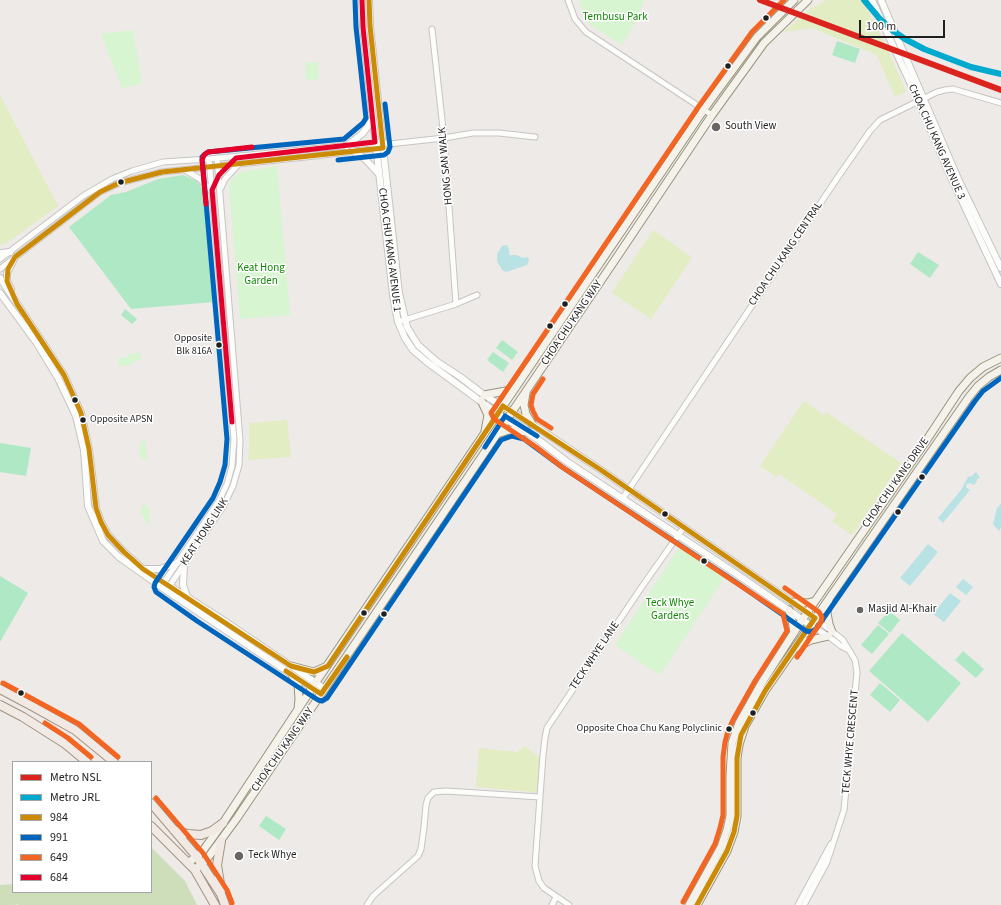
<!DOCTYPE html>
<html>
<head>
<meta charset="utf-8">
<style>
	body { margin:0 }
	#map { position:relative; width:1001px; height:905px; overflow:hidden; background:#eeeae7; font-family:"Source Sans 3",sans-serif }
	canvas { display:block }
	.legend { position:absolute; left:12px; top:761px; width:140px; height:132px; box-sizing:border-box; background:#fff; border:1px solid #a5a5a5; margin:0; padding:5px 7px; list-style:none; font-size:12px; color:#1f1f1f }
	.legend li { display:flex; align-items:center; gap:8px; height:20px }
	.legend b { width:20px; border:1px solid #a5a5a5 }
	.scale { position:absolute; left:859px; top:20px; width:86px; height:18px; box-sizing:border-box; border:2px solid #1f1f1f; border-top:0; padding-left:5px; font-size:12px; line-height:14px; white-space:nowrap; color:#1f1f1f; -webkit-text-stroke:3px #fff; paint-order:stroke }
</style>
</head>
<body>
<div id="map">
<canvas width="1001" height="905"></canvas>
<ul class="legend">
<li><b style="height:5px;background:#dc241f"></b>Metro NSL</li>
<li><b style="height:5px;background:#00a9ce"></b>Metro JRL</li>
<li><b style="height:5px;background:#cc8b06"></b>984</li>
<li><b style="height:5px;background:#0065bd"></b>991</li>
<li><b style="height:5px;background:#f26522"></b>649</li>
<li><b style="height:5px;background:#e4002b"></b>684</li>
</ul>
<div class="scale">100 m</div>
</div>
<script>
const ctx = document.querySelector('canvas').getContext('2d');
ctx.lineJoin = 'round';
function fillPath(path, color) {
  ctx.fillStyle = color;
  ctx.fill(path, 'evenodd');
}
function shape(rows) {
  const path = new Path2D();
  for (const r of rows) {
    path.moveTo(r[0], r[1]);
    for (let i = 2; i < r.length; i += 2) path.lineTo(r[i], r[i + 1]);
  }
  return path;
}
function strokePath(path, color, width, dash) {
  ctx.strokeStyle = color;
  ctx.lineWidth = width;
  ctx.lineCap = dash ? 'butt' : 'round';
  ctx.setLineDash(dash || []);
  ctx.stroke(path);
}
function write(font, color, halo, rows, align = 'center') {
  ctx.font = font + ' "Source Sans 3",sans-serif';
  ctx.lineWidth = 3;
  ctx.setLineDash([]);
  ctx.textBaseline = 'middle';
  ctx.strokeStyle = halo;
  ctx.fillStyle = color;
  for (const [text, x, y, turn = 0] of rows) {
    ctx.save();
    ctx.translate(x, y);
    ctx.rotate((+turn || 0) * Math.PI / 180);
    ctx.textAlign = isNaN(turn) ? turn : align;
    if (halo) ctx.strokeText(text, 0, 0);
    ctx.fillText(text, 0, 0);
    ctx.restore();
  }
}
fillPath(shape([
	[826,0,862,0,883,39,906,91,895,97,877,55,812,28,784,32,810,9],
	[0,95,58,206,5,244,0,245],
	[653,230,692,257,651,319,612,293],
	[804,401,824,415,826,412,901,463,852,535,832,522,837,514,779,474,776,477,760,466],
	[287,420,291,457,248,460,249,451,249,423],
	[525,746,545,762,542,793,476,787,479,748,517,752]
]), '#e2edc3');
fillPath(shape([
	[151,847,185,881,197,905,18,905,17,904,15,905,0,905,0,885,13,884,13,892,151,892]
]), '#ceddba');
fillPath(shape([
	[579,0,644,0,636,21,622,45,590,25,584,15],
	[133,30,142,84,122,88,101,34],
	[318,62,319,79,306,80,305,63],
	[277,166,290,315,240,319,229,186,232,179,241,172],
	[141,353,141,360,134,361,131,365,119,366,118,358,128,357,128,354],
	[143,438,145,439,147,461,141,458,139,448],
	[145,504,150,511,150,525,144,520,144,517,141,515,141,507],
	[681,545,726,575,660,675,615,645]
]), '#d7f5d0');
fillPath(shape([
	[837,41,860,49,855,63,832,55],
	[183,175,197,181,203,189,207,228,212,255,214,302,131,309,69,227,111,195,126,192,158,179],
	[918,252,939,265,930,278,910,264],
	[125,309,137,319,132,324,121,315],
	[502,340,518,352,512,360,496,348],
	[493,352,509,363,503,372,487,360],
	[0,443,31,448,26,476,0,472],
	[0,576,28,593,0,642],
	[889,611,900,620,890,633,878,623],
	[878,625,889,634,872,654,861,645],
	[902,633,961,683,928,722,869,671],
	[963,651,984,669,976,678,955,660],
	[880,683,900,700,890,712,870,695],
	[266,816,286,829,279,840,259,826]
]), '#afe8c5');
fillPath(shape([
	[507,245,509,249,509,254,510,255,516,255,523,258,528,257,529,260,527,265,506,272,502,270,497,261,497,254,502,246],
	[976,472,980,478,977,479,977,481,974,485,970,483,967,484,966,487,970,490,943,523,938,518,961,490,968,477,972,476],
	[1001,504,1001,527,999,531,993,524,997,508],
	[928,544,938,552,910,586,900,578],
	[963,579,973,587,966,595,956,587],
	[950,593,961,601,944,622,933,614]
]), '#b8e2e4');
const minor = shape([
	[568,0,575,19,586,32,712,115],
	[432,29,444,138,456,304],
	[185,170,200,179,212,192],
	[220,190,225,179,238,165],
	[0,259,83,196,112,179,132,171,163,162,209,159,382,142,389,144,444,138,473,133,499,133,535,137],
	[0,269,100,192,119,183,162,172,315,156,379,148],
	[398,322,456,304,477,295],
	[623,498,838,177,870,131,880,120,937,92,945,90,953,89,1001,103],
	[163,584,219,501,227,484,232,466,234,439,209,159],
	[168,588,224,505,233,486,239,465,240,440,217,158],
	[810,625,828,636,841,646,849,650],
	[367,905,373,896,418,856,421,849,424,827,426,805,428,798,434,792,446,791,540,797],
	[552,905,556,897],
	[569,905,544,888,539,881,535,866,543,755,545,738,547,728,641,588,684,527],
	[798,905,831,844],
	[804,905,827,862,844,810,857,672,855,660,843,640,815,618]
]);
const tertiary = shape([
	[362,0,363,26,373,119,393,295,398,322,405,338,413,350,427,362,498,414,540,441,566,461,738,575,810,625],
	[369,0,370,26,383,148,399,293,407,327,418,345,436,361,459,376,484,395,532,424,601,470,815,618],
	[872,0,915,93,950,175,1001,284],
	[881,0,959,181,1001,268],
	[347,146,363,133,372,120],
	[353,151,365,159,379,174],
	[0,253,10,252],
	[0,278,64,375,81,413,89,449,96,508,101,522,108,535,124,552,143,569,223,620,325,689],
	[11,289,7,281,7,273,15,257],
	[0,293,36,342,58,378,76,416,84,450,88,506,103,541,119,557,167,591,321,694],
	[184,566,183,585,188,599],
	[143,569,160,569,177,563]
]);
const secondary = shape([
	[526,393,524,405,526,414,532,424],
	[484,395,506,391,516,387],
	[481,400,488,415,485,431],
	[497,434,509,430,527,432],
	[829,599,827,613,829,624,832,632],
	[793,602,808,603,815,601],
	[789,610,792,620,794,633],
	[795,648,811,640,828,636],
	[291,666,314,672,327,666],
	[292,675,298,685,299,699,298,709],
	[188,863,202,852,223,823,318,679,707,105,757,37,794,0],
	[198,867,207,859,237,818,619,254,712,115,764,43,808,0],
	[689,905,721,847,727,830,730,816,730,776,732,743,739,723,761,684,802,620,926,441,959,391,970,378,983,367,1001,358],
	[697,905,727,851,734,832,737,816,737,758,739,745,745,726,765,691,969,397,978,386,989,377,1001,370]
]);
const primary = shape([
	[0,689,32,706,75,730,114,762],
	[0,705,23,717,64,743,87,762],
	[151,803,197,857,221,894,225,905],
	[151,826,195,870,215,905],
	[174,830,188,834,201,835,212,831,223,823],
	[221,890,217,865,221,841]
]);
strokePath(minor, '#c6c5c3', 7);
strokePath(tertiary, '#c6c5c3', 8);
strokePath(secondary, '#99957e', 9);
strokePath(primary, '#a49383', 10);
strokePath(minor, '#fcfcfb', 5);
strokePath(tertiary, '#fcfcfb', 6);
strokePath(secondary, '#f4f2ea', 7);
strokePath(primary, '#f1e9e4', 8);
strokePath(shape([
	[369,0,370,26,383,148,162,172,119,183,100,192,15,257,8,269,7,281,17,304,64,375,81,413,89,449,96,508,101,522,108,535,124,552,143,569,291,666,314,672,328,666,503,406,601,470,815,618,765,691,741,735,737,758,737,816,734,832,727,851,697,905],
	[286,671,321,694,347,657]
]), '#cc8b06', 5);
strokePath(shape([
	[355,0,356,27,366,118,363,123,344,139,208,152,205,154,202,157,227,439,225,465,220,482,213,498,155,583,154,587,156,592,197,621,318,700,322,701,327,698,501,440,512,436,524,439,562,467,734,581,806,631,811,632,816,629,975,401,983,391,1001,378],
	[338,160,384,155,388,152,390,147,385,104],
	[485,447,505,416,537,436]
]), '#0065bd', 5);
strokePath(shape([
	[543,379,533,394,531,405,533,411,537,419,551,428],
	[785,588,819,612,822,617,821,622,797,657],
	[3,683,79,724,118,757],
	[45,723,68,738,91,757],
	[156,798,203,853,227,890,232,903],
	[683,902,715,844,720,828,723,815,723,757,725,742,728,731,733,720,755,681,787,631,783,614,562,467,536,447,494,419,491,413,699,106,752,32,784,0]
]), '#f26522', 5);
strokePath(shape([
	[206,204,202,160,204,155,208,152,252,147],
	[232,422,212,190,219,175,236,158,375,142,363,27,362,0]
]), '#e4002b', 5);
strokePath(shape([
	[760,0,1001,90]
]), '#dc241f', 6);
strokePath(shape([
	[864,0,880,19,892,30,905,39,924,49,971,67,1001,74]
]), '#00a9ce', 6);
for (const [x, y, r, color] of [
	[766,18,3.5,"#1f1f1f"],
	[728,66,3.5,"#1f1f1f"],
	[716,127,5,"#676665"],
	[121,182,3.5,"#1f1f1f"],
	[565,304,3.5,"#1f1f1f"],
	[550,326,3.5,"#1f1f1f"],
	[219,345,3.5,"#1f1f1f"],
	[75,400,3.5,"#1f1f1f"],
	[83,420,3.5,"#1f1f1f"],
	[922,477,3.5,"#1f1f1f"],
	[898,512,3.5,"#1f1f1f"],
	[665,514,3.5,"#1f1f1f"],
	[704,561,3.5,"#1f1f1f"],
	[860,610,4,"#676665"],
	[364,613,3.5,"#1f1f1f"],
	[384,614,3.5,"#1f1f1f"],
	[21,693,3.5,"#1f1f1f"],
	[753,713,3.5,"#1f1f1f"],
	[729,729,3.5,"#1f1f1f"],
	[239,856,5,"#676665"]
]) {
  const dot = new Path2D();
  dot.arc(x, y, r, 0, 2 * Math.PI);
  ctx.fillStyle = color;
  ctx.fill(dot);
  strokePath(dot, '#fff', 1.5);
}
write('10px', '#1f1f1f', '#fff', [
	["Opposite",212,339],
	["Blk 816A",212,352],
	["Opposite APSN",90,420,"left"],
	["Opposite Choa Chu Kang Polyclinic",722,729]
], 'right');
write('11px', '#108802', '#fff', [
	["Tembusu Park",615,18],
	["Keat Hong",261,269],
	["Garden",261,282],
	["Teck Whye",670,604],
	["Gardens",670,617]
]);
write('11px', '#1f1f1f', '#fff', [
	["South View",725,127],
	["Masjid Al-Khair",868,610],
	["Teck Whye",248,856]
], 'left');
write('11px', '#1f1f1f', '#fff', [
	["CHOA CHU KANG AVENUE 3",936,142,66],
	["HONG SAN WALK",446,166,-95],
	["CHOA CHU KANG AVENUE 1",389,250,83],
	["CHOA CHU KANG CENTRAL",786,254,-56],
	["CHOA CHU KANG WAY",572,323,-56],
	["CHOA CHU KANG DRIVE",896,483,-55],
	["KEAT HONG LINK",205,532,-57],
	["TECK WHYE LANE",595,656,-56],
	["TECK WHYE CRESCENT",851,742,-85],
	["CHOA CHU KANG WAY",283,750,-55]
]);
</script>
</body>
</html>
